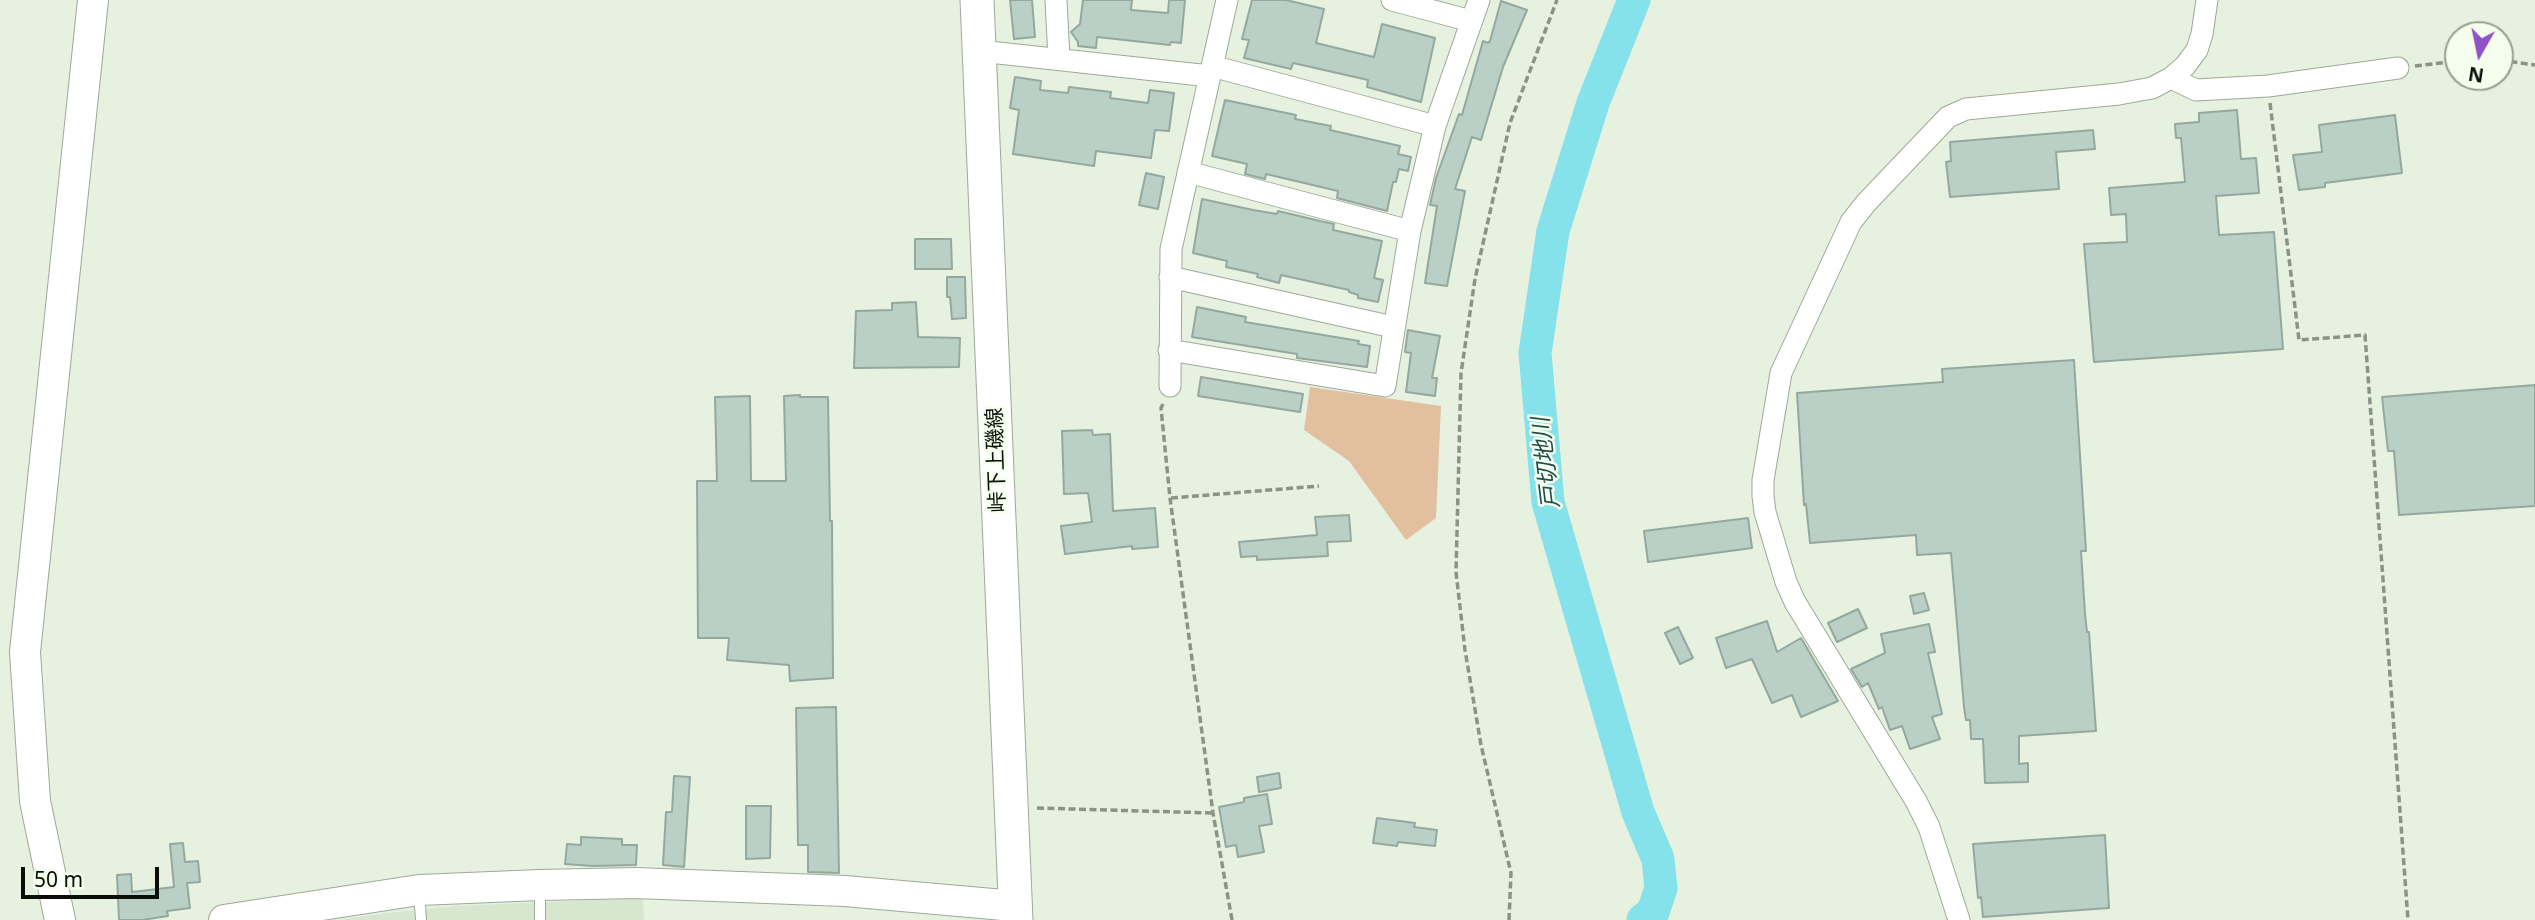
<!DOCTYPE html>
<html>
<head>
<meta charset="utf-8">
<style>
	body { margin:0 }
	#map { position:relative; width:2535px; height:920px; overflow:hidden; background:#e6f1e0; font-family:"Noto Sans",sans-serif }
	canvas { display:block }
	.north { position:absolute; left:2444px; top:21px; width:70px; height:70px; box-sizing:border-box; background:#f3feed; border:2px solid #969e91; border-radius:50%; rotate:189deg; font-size:19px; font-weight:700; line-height:28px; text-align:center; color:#0a0d08 }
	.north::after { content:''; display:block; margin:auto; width:24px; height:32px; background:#9252c7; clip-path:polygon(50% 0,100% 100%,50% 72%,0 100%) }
	.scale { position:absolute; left:21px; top:867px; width:138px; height:32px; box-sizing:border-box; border:4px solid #0a0d08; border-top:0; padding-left:9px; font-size:21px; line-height:24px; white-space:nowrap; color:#0a0d08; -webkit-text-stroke:5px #f3feed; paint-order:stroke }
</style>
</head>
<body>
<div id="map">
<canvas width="2535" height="920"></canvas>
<div class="north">N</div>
<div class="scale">50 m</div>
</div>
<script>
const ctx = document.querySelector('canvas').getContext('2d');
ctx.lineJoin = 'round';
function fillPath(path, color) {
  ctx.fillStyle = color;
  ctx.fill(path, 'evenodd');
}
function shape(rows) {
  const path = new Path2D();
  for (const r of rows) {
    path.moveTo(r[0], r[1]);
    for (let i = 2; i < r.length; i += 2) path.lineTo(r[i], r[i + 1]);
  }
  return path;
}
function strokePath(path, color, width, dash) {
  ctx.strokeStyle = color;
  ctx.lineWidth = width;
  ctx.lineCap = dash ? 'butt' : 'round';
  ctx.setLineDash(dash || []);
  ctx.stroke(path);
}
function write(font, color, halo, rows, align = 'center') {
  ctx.font = font + ' "Noto Sans","Noto Sans JP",sans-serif';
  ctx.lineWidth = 5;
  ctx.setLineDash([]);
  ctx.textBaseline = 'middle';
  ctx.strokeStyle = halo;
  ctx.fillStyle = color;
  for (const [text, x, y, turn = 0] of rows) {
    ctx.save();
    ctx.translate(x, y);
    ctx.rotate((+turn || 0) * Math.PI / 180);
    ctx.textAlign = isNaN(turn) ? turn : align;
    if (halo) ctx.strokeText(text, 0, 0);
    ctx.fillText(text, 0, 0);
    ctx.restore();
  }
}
fillPath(shape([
	[643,898,644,920,341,920,386,913,455,906]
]), '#d6e6cf');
fillPath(shape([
	[1310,387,1441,406,1436,518,1406,540,1349,461,1304,430]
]), '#e2c09f');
strokePath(shape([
	[1634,0,1593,103,1553,231,1535,353,1548,502,1638,812,1658,859,1661,888,1653,912,1643,920]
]), '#85e1ea', 33);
const building = shape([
	[1010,0,1032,0,1035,37,1014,39,1010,0],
	[1083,0,1132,0,1131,10,1168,13,1169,0,1185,0,1181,43,1171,42,1170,45,1097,37,1096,48,1078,46,1078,42,1071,32,1080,24,1083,0],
	[1252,0,1286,0,1324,9,1316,43,1374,57,1382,24,1435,38,1421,102,1367,87,1368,80,1293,63,1291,69,1244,58,1249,40,1242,39,1252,0],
	[1501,1,1527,10,1503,67,1481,140,1472,137,1455,189,1465,191,1447,286,1425,283,1437,206,1430,205,1436,178,1459,114,1462,115,1483,41,1488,43,1490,41,1501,1],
	[1015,77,1041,81,1040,90,1068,93,1069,87,1111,92,1110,98,1148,103,1150,90,1174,93,1169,131,1155,130,1151,158,1096,151,1094,166,1013,154,1019,110,1010,108,1015,77],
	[1225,100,1296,115,1295,119,1331,126,1330,130,1400,146,1398,154,1411,157,1408,171,1399,169,1396,182,1393,182,1387,211,1337,198,1338,191,1266,174,1265,179,1245,174,1247,164,1212,156,1225,100],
	[2237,110,2241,159,2256,158,2259,193,2216,196,2219,235,2274,232,2283,349,2094,362,2084,244,2127,242,2126,214,2111,215,2109,188,2185,182,2181,138,2176,138,2175,124,2199,122,2199,113,2237,110],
	[2395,115,2402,173,2325,183,2325,187,2299,190,2293,155,2322,152,2319,125,2395,115],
	[2093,130,2095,149,2056,152,2059,189,1950,197,1946,162,1951,161,1950,142,2093,130],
	[1146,173,1164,177,1158,209,1139,205,1146,173],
	[1202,199,1253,210,1277,214,1278,211,1320,221,1334,224,1333,230,1382,241,1374,278,1383,280,1378,302,1358,298,1358,295,1349,292,1349,290,1281,275,1279,283,1257,277,1258,274,1226,267,1227,261,1193,253,1202,199],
	[915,239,951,239,952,269,915,269,915,239],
	[947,277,965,277,966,318,952,319,950,297,947,297,947,277],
	[916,302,918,337,960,338,959,367,854,368,856,311,892,310,892,303,916,302],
	[1197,307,1246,317,1245,322,1359,341,1358,344,1370,346,1367,367,1297,358,1297,354,1192,337,1197,307],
	[1408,330,1440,336,1432,378,1437,378,1435,396,1406,392,1411,353,1405,352,1408,330],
	[2074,360,2086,551,2081,551,2085,614,2087,632,2089,632,2096,731,2019,736,2019,764,2028,763,2028,782,1985,783,1983,739,1971,739,1970,720,1966,720,1964,707,1951,553,1917,555,1916,535,1810,543,1806,504,1804,505,1797,393,1943,382,1942,369,2074,360],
	[1201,377,1303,394,1300,412,1198,396,1201,377],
	[2535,385,2535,506,2399,515,2394,451,2388,451,2382,397,2535,385],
	[800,395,800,397,828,397,830,521,832,521,833,678,790,681,789,665,727,660,729,638,698,638,697,481,717,481,715,397,750,396,751,481,786,481,784,396,800,395],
	[1092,430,1093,435,1110,434,1113,511,1155,508,1158,547,1132,549,1132,546,1065,554,1061,526,1092,522,1088,493,1064,494,1062,431,1092,430],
	[1349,515,1351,541,1327,542,1328,556,1257,560,1257,556,1241,557,1239,542,1317,535,1315,517,1349,515],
	[1748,518,1752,548,1648,562,1644,531,1748,518],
	[1924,593,1929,610,1914,614,1910,596,1924,593],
	[1858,609,1867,628,1837,642,1828,623,1858,609],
	[1767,621,1777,652,1801,638,1838,701,1801,717,1792,695,1772,703,1752,659,1726,668,1716,638,1767,621],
	[1929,624,1935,652,1928,653,1942,714,1932,717,1940,739,1910,749,1902,726,1890,730,1882,707,1879,709,1868,683,1862,687,1851,669,1885,653,1881,634,1929,624],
	[1678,627,1693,658,1680,664,1665,633,1678,627],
	[836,707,839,873,808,872,808,845,798,845,796,708,836,707],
	[1279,773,1281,788,1259,792,1257,777,1279,773],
	[674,776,690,777,684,867,663,865,666,812,672,812,674,776],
	[1267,794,1272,824,1259,826,1264,852,1238,857,1236,845,1226,847,1219,807,1244,802,1244,798,1267,794],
	[746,806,771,806,770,858,746,859,746,806],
	[1377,818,1415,823,1414,827,1437,830,1435,846,1398,842,1397,846,1373,843,1377,818],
	[2105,835,2109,908,1983,917,1981,897,1978,898,1973,844,2105,835],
	[581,837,622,839,622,845,637,845,636,865,592,866,565,864,567,844,581,845,581,837],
	[183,843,185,862,198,861,200,882,187,883,190,908,167,911,168,916,142,920,119,920,117,875,131,874,132,892,174,887,170,844,183,843]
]);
fillPath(building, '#bacfc6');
strokePath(building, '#94a8a0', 2);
const lane = shape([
	[540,888,540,920],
	[419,891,421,920]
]);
const street = shape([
	[1056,0,1059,59],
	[1392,0,1471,21],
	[980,51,1210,76],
	[1212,66,1435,126],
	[2171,78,2196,90,2268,86,2398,68],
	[1188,172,1410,231],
	[1170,277,1393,327],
	[1169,350,1385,386,1410,231,1435,126,1479,0],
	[1170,386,1171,249,1227,0],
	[1959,920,1929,827,1916,801,1795,602,1786,582,1765,512,1763,496,1763,480,1781,373,1851,222,1866,203,1948,117,1966,109,2119,94,2152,88,2171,78,2185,66,2197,50,2202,34,2207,0]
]);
const secondary = shape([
	[60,920,35,801,25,652,93,0],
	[224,920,419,890,540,885,636,883,845,891,1015,906]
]);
const primary = shape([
	[977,0,1016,920]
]);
strokePath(lane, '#9ea999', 12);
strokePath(street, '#9ea999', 23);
strokePath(secondary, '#9ea999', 32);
strokePath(primary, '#9ea999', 35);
strokePath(shape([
	[2500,60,2535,65],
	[2415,66,2458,61],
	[2270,103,2299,340,2365,335,2408,920],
	[1163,404,1161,408,1170,498,1213,813,1232,920],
	[1171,498,1319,486],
	[1037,808,1213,813],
	[1509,920,1511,873,1481,745,1465,650,1456,572,1461,373,1475,279,1510,123,1557,0]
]), '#8b9387', 3.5, [7, 3.5]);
strokePath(lane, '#fff', 10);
strokePath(street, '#fff', 21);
strokePath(secondary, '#fff', 30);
strokePath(primary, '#fff', 33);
write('21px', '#0a0d08', '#f3feed', [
	["峠下上磯線",997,460,-92]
]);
write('italic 23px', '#204b4f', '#f3feed', [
	["戸切地川",1547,463,-97]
]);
</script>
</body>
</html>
